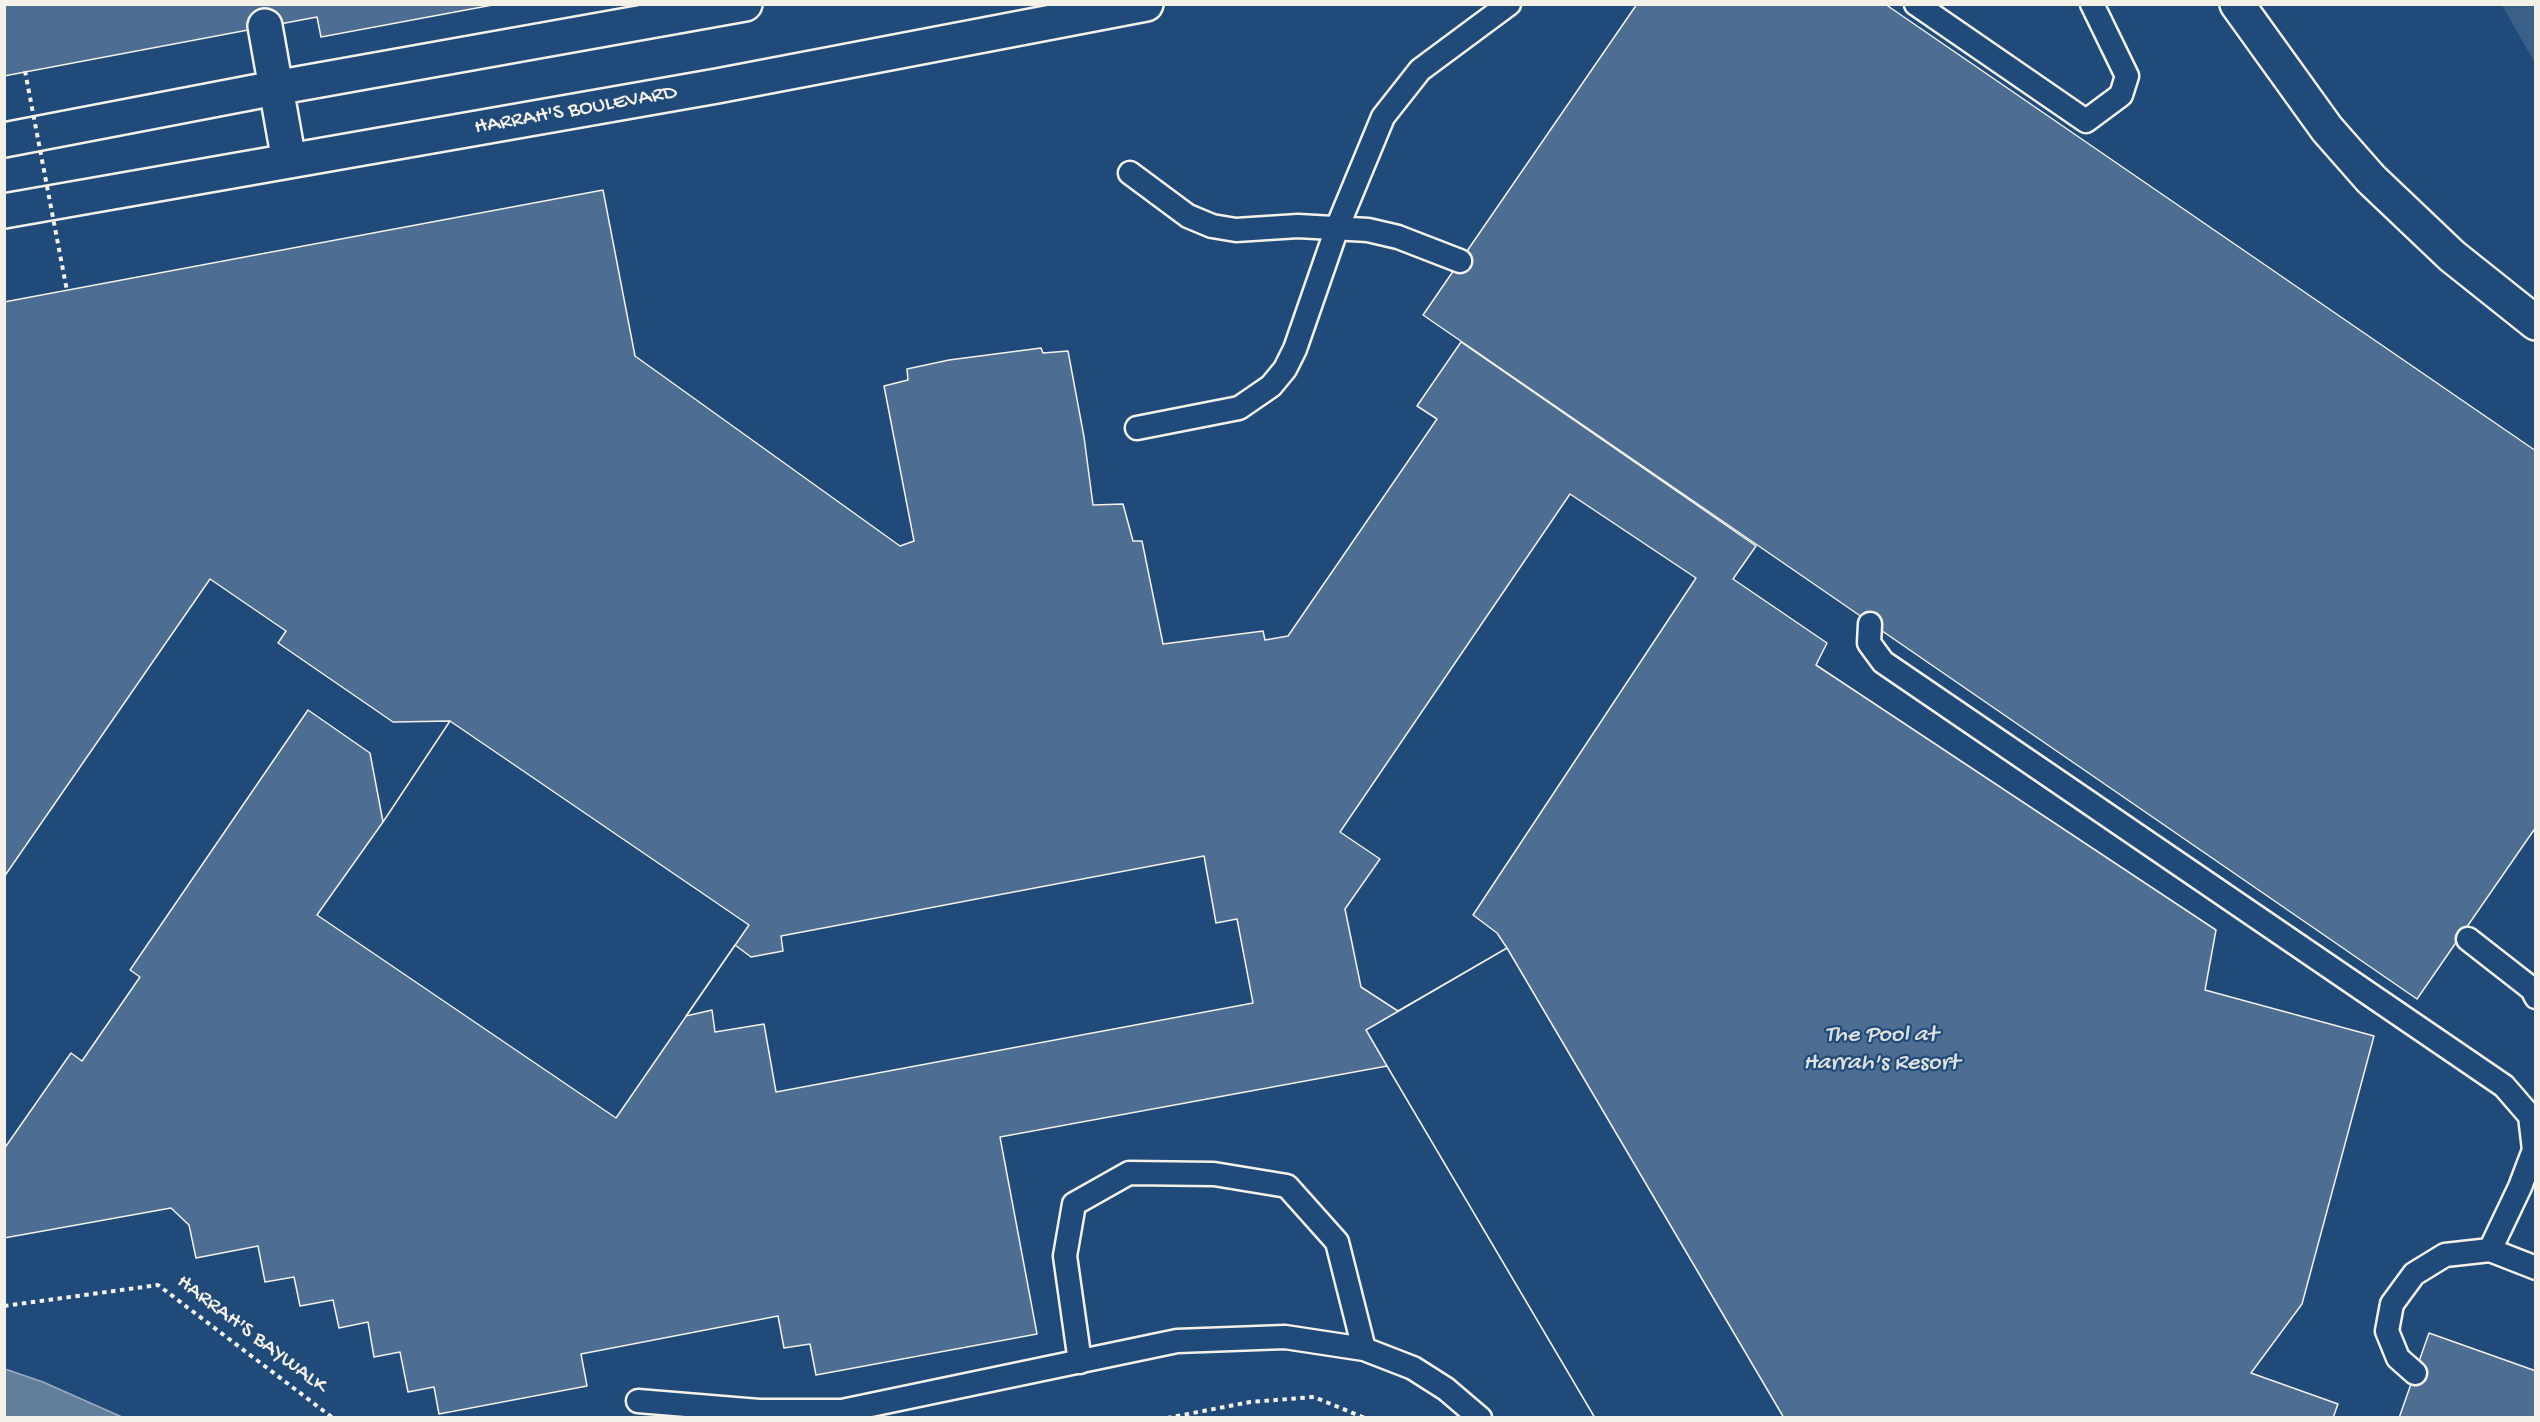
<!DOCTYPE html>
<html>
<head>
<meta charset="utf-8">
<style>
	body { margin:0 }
	#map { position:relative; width:2540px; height:1422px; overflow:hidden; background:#1f4a7a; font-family:"Gochi Hand",sans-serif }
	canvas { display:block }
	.frame { position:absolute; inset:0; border:6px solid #f4f1e8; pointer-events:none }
</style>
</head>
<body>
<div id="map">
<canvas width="2540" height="1422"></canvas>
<div class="frame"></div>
</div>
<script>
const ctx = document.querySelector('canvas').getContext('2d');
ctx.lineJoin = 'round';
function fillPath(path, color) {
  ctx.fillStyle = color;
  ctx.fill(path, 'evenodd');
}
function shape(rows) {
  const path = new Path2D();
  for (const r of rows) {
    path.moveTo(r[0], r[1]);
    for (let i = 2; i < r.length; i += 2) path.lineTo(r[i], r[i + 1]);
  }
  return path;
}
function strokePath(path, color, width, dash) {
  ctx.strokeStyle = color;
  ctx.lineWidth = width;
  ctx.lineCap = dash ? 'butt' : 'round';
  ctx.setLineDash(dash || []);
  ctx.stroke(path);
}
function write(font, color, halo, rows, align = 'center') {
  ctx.font = font + ' "Gochi Hand",sans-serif';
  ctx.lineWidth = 4.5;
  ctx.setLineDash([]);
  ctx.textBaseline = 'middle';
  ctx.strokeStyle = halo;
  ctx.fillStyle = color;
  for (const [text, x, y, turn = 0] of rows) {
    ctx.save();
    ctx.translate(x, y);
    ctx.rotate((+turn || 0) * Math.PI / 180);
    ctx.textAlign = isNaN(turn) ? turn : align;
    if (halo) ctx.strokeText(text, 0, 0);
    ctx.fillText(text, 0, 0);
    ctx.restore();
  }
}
fillPath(shape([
	[2502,5,2535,5,2535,63]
]), '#3a5f88');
const water = shape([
	[5,1369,43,1382,122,1417,5,1417,5,1369]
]);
fillPath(water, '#627e9d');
strokePath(water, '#9cacbb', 1.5);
const building = shape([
	[4,4,498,4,321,37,317,17,4,76,4,4],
	[1637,4,1885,4,2536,451,2536,827,2417,999,1423,315,1637,4],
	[603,190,635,356,900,546,914,541,884,386,908,380,907,369,949,360,1041,348,1043,353,1068,351,1084,437,1093,505,1123,504,1133,541,1142,541,1163,644,1263,631,1265,640,1288,636,1437,419,1417,406,1461,342,1756,546,1733,579,1827,643,1816,665,2216,930,2205,990,2374,1036,2302,1304,2251,1373,2338,1404,2333,1418,1595,1418,1387,1066,1000,1137,1037,1334,816,1375,810,1344,784,1348,778,1316,581,1354,587,1386,439,1414,434,1387,408,1392,400,1352,374,1357,368,1322,339,1328,333,1300,300,1306,294,1277,265,1282,258,1246,196,1258,189,1225,171,1208,4,1238,4,302,603,190],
	[1570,494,1696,578,1473,915,1497,933,1507,948,1398,1011,1361,987,1345,909,1380,859,1340,832,1570,494],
	[210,579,286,631,278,643,393,722,450,721,383,822,370,753,308,710,130,970,140,977,82,1061,71,1053,4,1149,4,877,210,579],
	[450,721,749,925,616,1118,317,915,383,822,450,721],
	[1204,856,1216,923,1237,919,1253,1003,776,1092,764,1024,715,1032,712,1010,686,1016,735,945,751,957,783,951,781,936,1204,856],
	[1507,948,1784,1418,1595,1418,1387,1066,1366,1030,1507,948],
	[2429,1333,2536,1371,2536,1418,2399,1418,2429,1333]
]);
fillPath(building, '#4d6e92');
strokePath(building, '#f4f1e8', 1.5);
const lane = shape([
	[1916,4,2086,121,2121,95,2127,76,2092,4],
	[1130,173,1188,216,1212,226,1236,230,1298,226,1368,230,1398,237,1460,261],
	[1137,428,1239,408,1271,386,1285,369,1295,349,1337,228,1383,117,1420,70,1509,4],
	[1870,624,1869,643,1883,662,2504,1086,2530,1116,2534,1150,2520,1187,2490,1250],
	[2468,939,2532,989,2536,997],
	[1080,1362,1065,1256,1074,1204,1129,1173,1214,1174,1287,1186,1337,1242,1364,1349],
	[2415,1373,2398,1358,2387,1331,2392,1304,2414,1274,2445,1255,2490,1250,2536,1268],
	[638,1401,759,1411,842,1411,1177,1341,1285,1337,1364,1349,1413,1368,1446,1389,1480,1418]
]);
const street = shape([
	[2237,4,2327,129,2371,179,2452,256,2536,323],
	[265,26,289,161],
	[4,140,275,88,745,4],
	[4,211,717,86,1146,4]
]);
strokePath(lane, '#f4f1e8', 27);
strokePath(street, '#f4f1e8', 38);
strokePath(shape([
	[4,1306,158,1285,333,1418],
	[1167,1418,1250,1402,1314,1397,1365,1418]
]), '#f4f1e8', 4, [4.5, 4.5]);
strokePath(lane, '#1f4a7a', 22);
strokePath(street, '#1f4a7a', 33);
strokePath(shape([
	[25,71,67,291]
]), '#f4f1e8', 4, [4.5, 4.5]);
write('22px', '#f4f1e8', '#1f4a7a', [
	["HARRAH'S BOULEVARD",576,111,-10],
	["HARRAH'S BAYWALK",251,1335,37]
]);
write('italic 24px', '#dee0dd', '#1f4a7a', [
	["The Pool at",1881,1036],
	["Harrah's Resort",1881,1064]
]);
</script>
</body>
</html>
